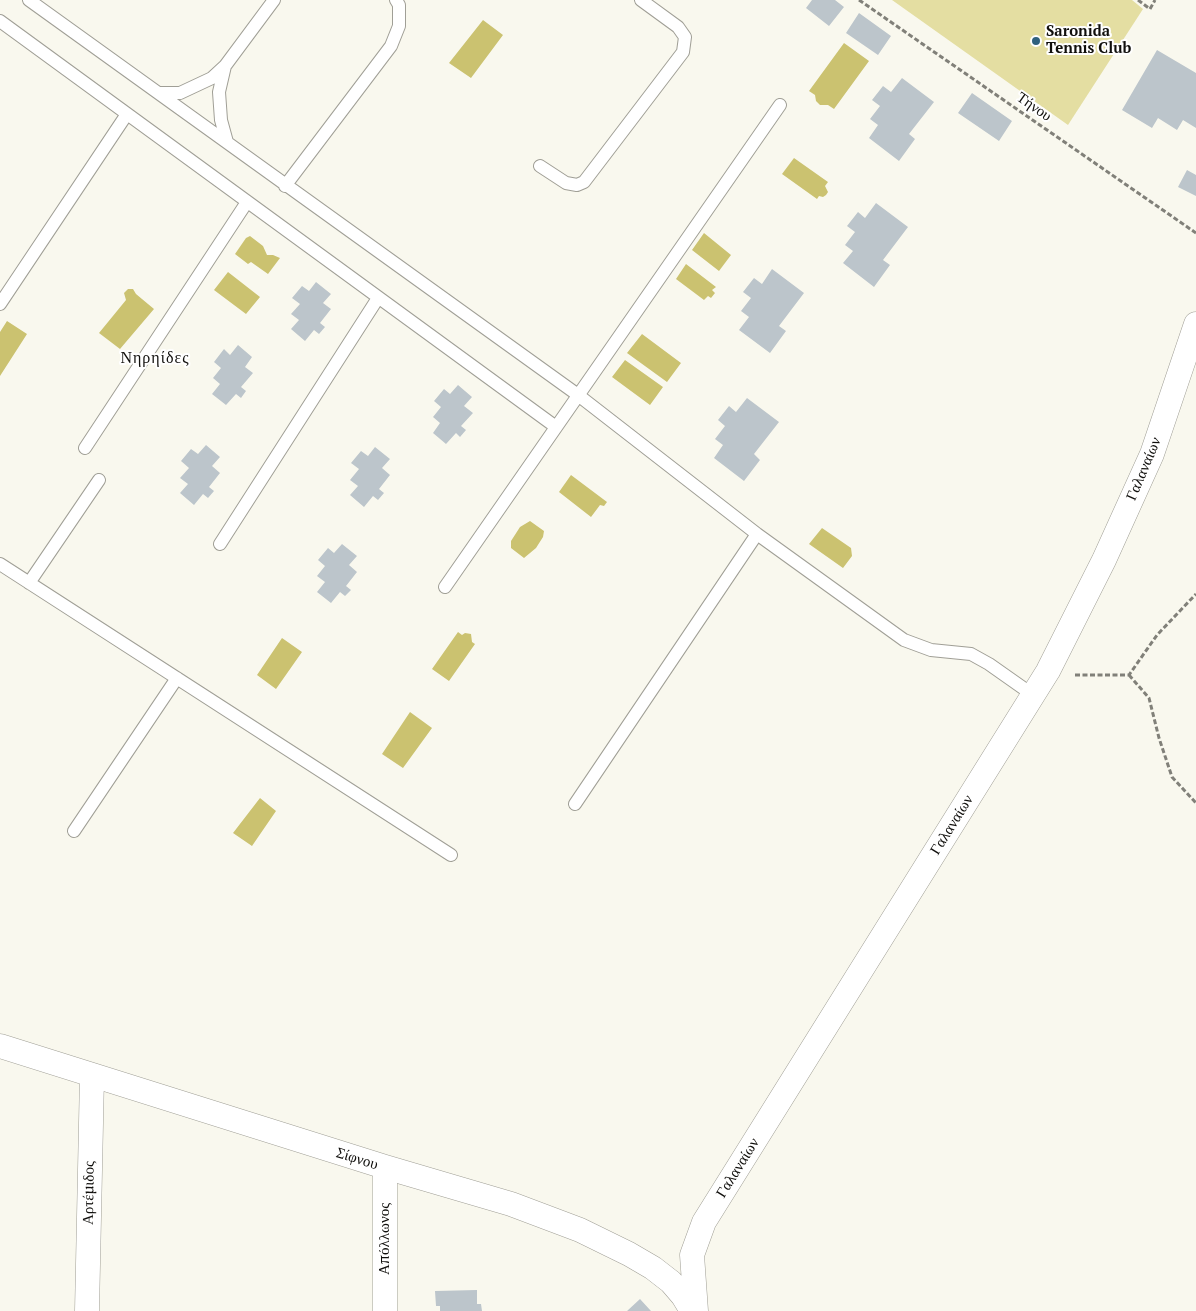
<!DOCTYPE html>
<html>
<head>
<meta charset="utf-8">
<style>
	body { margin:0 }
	canvas { display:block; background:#f9f8ee }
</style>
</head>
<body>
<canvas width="1196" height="1311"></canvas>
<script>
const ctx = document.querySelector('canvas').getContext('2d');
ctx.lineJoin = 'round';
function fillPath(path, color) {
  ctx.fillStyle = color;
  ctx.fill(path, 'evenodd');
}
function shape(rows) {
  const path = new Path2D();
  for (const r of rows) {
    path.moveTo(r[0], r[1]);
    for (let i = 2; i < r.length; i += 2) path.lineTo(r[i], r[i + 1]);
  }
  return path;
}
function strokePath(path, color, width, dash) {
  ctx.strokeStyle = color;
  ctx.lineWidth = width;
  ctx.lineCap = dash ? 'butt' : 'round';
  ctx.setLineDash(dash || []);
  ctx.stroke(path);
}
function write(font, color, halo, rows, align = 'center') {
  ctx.font = font + ' "PT Serif",serif';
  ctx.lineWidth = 4;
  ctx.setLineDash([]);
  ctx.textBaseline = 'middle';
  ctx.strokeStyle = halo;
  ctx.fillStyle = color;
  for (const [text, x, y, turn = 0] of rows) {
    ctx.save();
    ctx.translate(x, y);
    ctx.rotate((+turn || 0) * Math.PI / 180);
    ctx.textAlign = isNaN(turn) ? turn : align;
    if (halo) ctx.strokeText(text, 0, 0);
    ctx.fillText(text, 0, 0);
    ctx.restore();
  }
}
fillPath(shape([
	[892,0,1132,0,1143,9,1068,125]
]), '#e4dea2');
fillPath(shape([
	[483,20,503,35,471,78,449,63],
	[844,43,869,61,834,109,828,105,820,105,816,101,815,95,809,91],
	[794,158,828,182,825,186,828,192,826,195,823,197,819,196,817,199,782,174],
	[704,233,731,255,719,271,692,250],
	[250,236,263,246,267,255,273,255,280,258,268,274,251,262,248,264,235,254,246,238],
	[686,264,716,287,712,290,715,293,711,298,708,296,704,300,676,279],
	[228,272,260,297,246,314,214,290],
	[128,289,133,289,136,294,154,309,120,349,99,333,126,300,124,293],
	[7,321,27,334,0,376,0,332],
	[642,334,681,363,667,382,627,353],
	[625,360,663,387,650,405,612,377],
	[571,475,607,502,604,506,600,505,591,517,559,492],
	[530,521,544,531,543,537,536,548,524,558,511,548,511,541,520,527],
	[822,528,851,548,852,556,843,568,809,544],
	[458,632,462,635,465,633,471,634,472,642,475,644,449,681,432,669],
	[282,638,302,652,276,689,257,675],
	[410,712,432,728,403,768,382,754],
	[260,798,276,811,252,846,233,833]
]), '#cbc270');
fillPath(shape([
	[812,0,835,0,844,7,829,26,806,8],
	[859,13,891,36,878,55,846,33],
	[1157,50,1196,73,1196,128,1183,120,1177,130,1158,118,1152,128,1122,110],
	[902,78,934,102,909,134,915,139,899,161,869,138,878,125,870,119,880,106,872,100,883,86,891,92],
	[972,93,1012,121,999,141,958,113],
	[1187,170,1196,175,1196,196,1178,187],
	[876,203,908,227,883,260,890,265,874,287,843,263,853,251,845,245,855,232,847,226,858,212,865,218],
	[772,269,804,293,779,326,786,331,770,353,739,330,749,317,741,311,751,298,743,292,754,278,762,284],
	[316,282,331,294,323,303,331,309,320,323,325,327,319,334,314,330,305,341,291,329,299,320,291,314,300,304,292,298,302,286,309,291],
	[238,345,252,357,245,367,253,373,241,387,246,391,241,398,236,394,226,405,212,394,220,384,213,378,221,368,214,362,224,349,230,355],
	[458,385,472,397,464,406,473,413,461,426,466,430,460,437,456,433,446,444,433,433,440,423,433,417,441,407,434,401,444,389,450,394],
	[747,398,779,422,754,454,760,460,744,481,714,458,723,445,715,439,725,426,718,420,729,406,736,412],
	[206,445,220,457,212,466,220,473,209,487,214,491,208,498,203,494,194,505,180,493,188,484,180,478,189,468,181,461,191,449,198,454],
	[375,447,390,459,382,468,390,475,379,489,384,493,378,500,373,496,364,507,350,495,358,486,350,480,359,469,351,463,361,451,368,456],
	[342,544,357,556,349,565,357,572,346,586,351,590,345,596,340,592,331,603,317,592,325,582,317,576,325,566,318,560,328,548,334,553],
	[477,1290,477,1304,481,1304,482,1311,440,1311,440,1306,436,1306,435,1291],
	[640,1299,651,1311,627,1311]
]), '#bcc5cb');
const service = shape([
	[29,0,578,395,757,534,904,640,931,650,971,654,989,664,1033,695],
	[0,21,556,427],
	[225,66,219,92,221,120,227,142],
	[159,93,180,93,212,78,225,66,274,0],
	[540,166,566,183,577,185,584,182,683,52,685,37,678,27,641,0],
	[285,186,391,46,399,26,399,5,396,0],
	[0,304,127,114],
	[85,448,247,202],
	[220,544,378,298],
	[0,564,451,855],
	[29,583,99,480],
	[445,587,780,105],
	[575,804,757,534],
	[74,831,177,678]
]);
const minor = shape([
	[0,1046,385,1167,511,1204,580,1230,629,1254,653,1268,671,1282,683,1296,692,1311],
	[385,1167,385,1311],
	[87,1311,92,1076],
	[696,1311,692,1255,704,1222,1048,671,1104,560,1152,454,1196,324]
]);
strokePath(service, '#a09f96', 14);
strokePath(minor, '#a09f96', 25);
strokePath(shape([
	[859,0,1196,233],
	[1138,0,1150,9,1155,0],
	[1075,675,1129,675,1157,635,1196,594],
	[1129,675,1149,698,1159,738,1172,777,1196,803]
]), '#818079', 3, [5, 2.5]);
strokePath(service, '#fff', 12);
strokePath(minor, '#fff', 24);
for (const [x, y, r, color] of [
	[1036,41,5,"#2f617e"]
]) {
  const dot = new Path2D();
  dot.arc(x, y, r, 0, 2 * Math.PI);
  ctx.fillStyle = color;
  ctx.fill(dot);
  strokePath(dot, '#fff', 2);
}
write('bold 15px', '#100f0c', '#fff', [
	["Saronida",1046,32],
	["Tennis Club",1046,49]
], 'left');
write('15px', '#100f0c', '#fff', [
	["Τήνου",1034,107,35],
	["Γαλαναίων",1144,469,-67],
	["Γαλαναίων",952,825,-58],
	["Σίφνου",357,1159,17],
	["Γαλαναίων",738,1168,-58],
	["Αρτέμιδος",89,1193,-89],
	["Απόλλωνος",385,1239,-90]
]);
ctx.letterSpacing = '1px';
write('16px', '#100f0c', '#fff', [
	["Νηρηίδες",155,358]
]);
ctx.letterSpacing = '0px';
</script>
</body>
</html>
